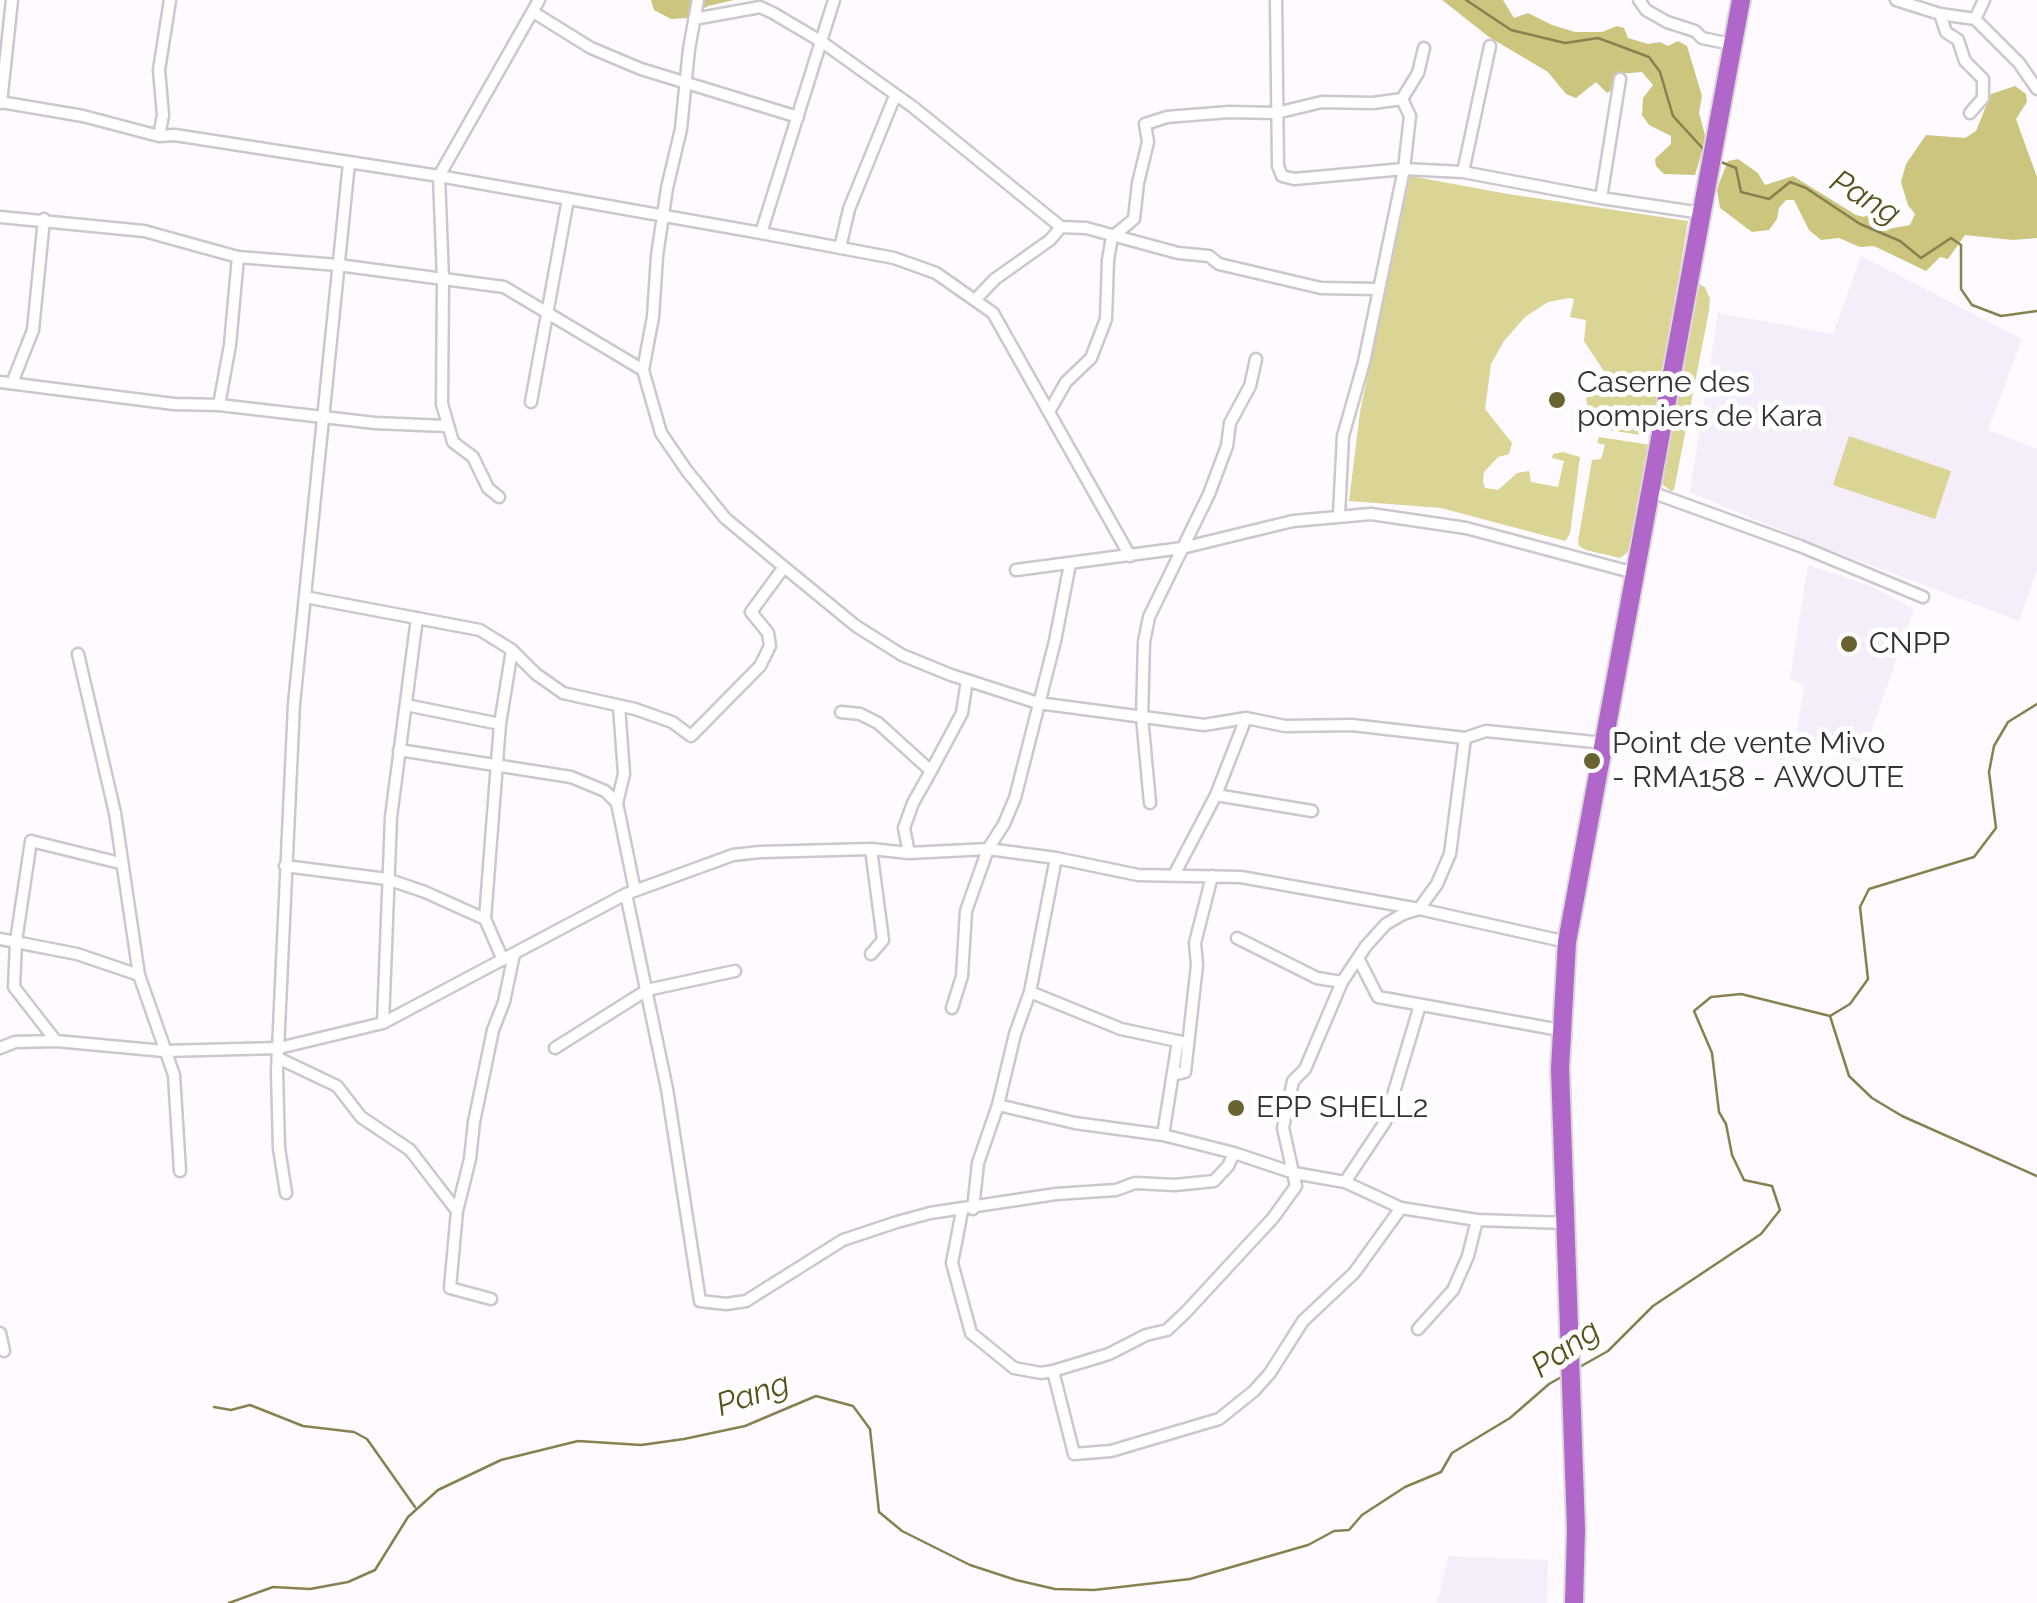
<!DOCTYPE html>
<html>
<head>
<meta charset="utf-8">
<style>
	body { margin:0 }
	canvas { display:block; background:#fefaff }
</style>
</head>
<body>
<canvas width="2037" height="1603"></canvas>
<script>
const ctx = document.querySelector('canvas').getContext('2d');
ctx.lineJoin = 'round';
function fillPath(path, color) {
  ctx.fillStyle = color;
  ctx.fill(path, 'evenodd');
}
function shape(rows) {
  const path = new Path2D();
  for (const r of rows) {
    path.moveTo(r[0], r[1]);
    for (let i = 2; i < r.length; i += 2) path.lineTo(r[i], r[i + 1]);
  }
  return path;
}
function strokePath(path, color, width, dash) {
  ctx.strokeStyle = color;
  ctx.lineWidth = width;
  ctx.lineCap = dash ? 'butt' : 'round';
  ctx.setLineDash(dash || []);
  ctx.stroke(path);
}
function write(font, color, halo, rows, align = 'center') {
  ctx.font = font + ' Raleway,sans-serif';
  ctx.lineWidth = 10;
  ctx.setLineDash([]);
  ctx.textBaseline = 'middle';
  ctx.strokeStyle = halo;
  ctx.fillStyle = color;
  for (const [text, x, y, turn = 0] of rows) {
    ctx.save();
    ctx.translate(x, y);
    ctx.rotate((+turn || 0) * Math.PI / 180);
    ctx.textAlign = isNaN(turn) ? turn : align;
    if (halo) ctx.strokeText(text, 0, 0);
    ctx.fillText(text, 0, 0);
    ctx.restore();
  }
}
fillPath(shape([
	[1861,256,2022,339,1988,430,2037,449,2037,570,2019,621,1801,539,1690,492,1718,313,1833,334],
	[1808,565,1871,586,1914,609,1860,764,1796,738,1804,686,1790,678],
	[1448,1556,1548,1560,1547,1603,1437,1603]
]), '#f6edfa');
fillPath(shape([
	[1410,176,1508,194,1688,221,1661,383,1605,373,1584,341,1586,320,1570,317,1574,299,1569,298,1548,302,1525,317,1504,341,1491,364,1485,409,1512,443,1509,454,1498,457,1484,472,1483,482,1485,488,1498,490,1517,473,1529,471,1531,482,1558,487,1564,461,1552,458,1553,454,1563,452,1580,457,1570,534,1565,541,1441,508,1349,501,1360,412],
	[1699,284,1705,287,1710,299,1709,311,1674,490,1671,491,1662,484,1661,476,1696,288],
	[1601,388,1658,397,1652,437,1591,427,1586,398],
	[1849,436,1951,471,1935,519,1833,485],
	[1599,437,1651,445,1628,552,1620,558,1586,550,1579,546,1578,541,1592,460,1601,459,1605,445,1597,443]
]), '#dad495');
fillPath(shape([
	[651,0,734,0,708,6,688,18,671,19,654,10],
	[1442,0,1503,0,1514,18,1528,13,1552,25,1575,32,1602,32,1617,26,1624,28,1628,38,1648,44,1660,42,1668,46,1678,41,1687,46,1702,96,1699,113,1706,139,1695,175,1664,174,1656,166,1655,159,1671,144,1671,136,1649,125,1642,115,1643,98,1653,85,1642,72,1618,74,1613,89,1607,93,1596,82,1576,98,1566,94,1548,72,1489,37],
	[2015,86,2026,94,2027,102,2016,119,2037,177,2037,238,2013,240,1965,235,1948,259,1940,257,1926,271,1874,246,1860,247,1839,238,1821,240,1809,230,1794,200,1786,200,1779,208,1777,219,1769,230,1752,232,1720,208,1717,190,1720,181,1728,161,1738,159,1758,173,1765,185,1793,176,1856,215,1864,217,1872,211,1887,212,1884,227,1888,229,1910,225,1915,214,1908,205,1901,182,1906,164,1926,135,1965,138,1976,131,1991,94]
]), '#ccc57d');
strokePath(shape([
	[1466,0,1511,30,1565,43,1598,38,1649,57,1660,72,1673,116,1706,152],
	[1721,162,1736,168,1741,192,1769,199,1790,182,1806,188,1860,224,1900,241,1921,258,1951,238,1961,245,1961,289,1972,305,2001,316,2037,311],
	[1830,1016,1849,1076,1872,1098,1902,1116,2037,1176],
	[1576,1369,1608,1351,1653,1306,1761,1234,1780,1210,1772,1186,1744,1180,1732,1155,1726,1124,1719,1112,1712,1053,1694,1011,1711,997,1741,994,1830,1016,1850,1004,1868,979,1860,907,1869,889,1974,857,1996,828,1989,772,1994,746,2008,722,2037,704],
	[214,1407,231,1410,250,1405,303,1426,354,1432,367,1439,415,1507],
	[229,1603,273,1587,310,1589,348,1582,375,1570,408,1517,438,1490,501,1460,578,1441,641,1445,684,1439,745,1426,816,1396,853,1406,870,1429,879,1512,902,1531,970,1565,1016,1580,1055,1589,1094,1590,1190,1579,1308,1545,1334,1531,1349,1530,1362,1515,1405,1487,1441,1472,1452,1453,1510,1418,1549,1384,1565,1375]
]), '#878150', 2.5);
const street = shape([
	[698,0,689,49,681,129,667,188,657,256,653,317,643,370,661,433,687,471,725,518,784,567,856,626,902,655,951,675,1038,703,1204,725,1246,718,1285,726,1352,725,1465,738,1486,731,1604,743],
	[1276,0,1278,166,1282,176,1294,179,1404,169,1463,172,1601,198,1702,213],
	[1639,0,1646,10,1667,22,1695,31,1702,38,1731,44],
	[1896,0,1940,14,1975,19,2019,63,2037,89],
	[533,12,591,48,641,69,798,117],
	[1940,14,1946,32,1958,40,1965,61,1983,79,1983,98,1970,113],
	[694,19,760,7,773,13,822,42,913,107,1061,227,1086,228,1178,253,1209,256,1219,264,1321,288,1378,289],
	[1975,19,1984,0],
	[0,102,83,116,159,136,175,135,439,176,761,233,894,258,936,273,993,313,1130,556],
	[1,103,12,0],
	[159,136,163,115,159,70,170,0],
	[1463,172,1490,46],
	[1601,198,1620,79],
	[0,217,144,231,238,257,338,265,504,287,643,370],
	[761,233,834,0],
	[840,248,849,209,895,96],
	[975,300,995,279,1050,240,1061,227],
	[0,382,174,404,219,405,375,423,446,426],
	[12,383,33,330,44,219],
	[531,402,568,199],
	[219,405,230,345,238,257],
	[1050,410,1066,382,1091,358,1106,319,1108,260,1112,237,1134,219,1138,183,1148,142,1145,124,1167,117,1229,112,1276,113,1322,102,1373,103,1402,99,1418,73,1424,48],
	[1651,492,1800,546,1923,597],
	[499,497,488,488,473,457,453,442,442,404,443,279,439,176,539,0],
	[1339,514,1343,436,1364,362,1404,169,1410,116,1402,99],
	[1016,570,1182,548,1293,521,1371,514,1466,528,1635,573],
	[305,597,480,630,512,650,536,674,563,693,635,709,672,722,691,736,760,666,770,646,768,633,751,612,784,567],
	[78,654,115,813,139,975,174,1075,180,1171],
	[406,705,500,724],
	[841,712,860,714,878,723,931,771,913,803,904,828,909,853],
	[399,750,571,777,605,791,617,803,635,891],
	[931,771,962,713,967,680],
	[1216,795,1312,811],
	[617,803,624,774,619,706],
	[1150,803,1142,717,1144,642,1149,617,1209,494,1227,446,1230,423,1250,386,1256,359],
	[285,866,387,879,425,892,485,919],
	[1174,875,1216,795,1246,718],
	[626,894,667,1089,700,1301,726,1304,746,1301,843,1240,897,1222,930,1213,1056,1194,1116,1190,1135,1183,1175,1185,1214,1181,1228,1166,1234,1153,1294,1173,1345,1182,1401,1208,1477,1220,1566,1223],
	[1237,938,1317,978,1342,982],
	[0,939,77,954,139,975],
	[871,954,883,940,871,849],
	[1358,958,1378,997,1560,1030],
	[503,960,485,919,500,724,512,650],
	[1030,992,1121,1029,1182,1042],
	[952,1008,962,976,966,911,988,849,1004,824,1015,798,1055,641,1070,564],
	[383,1023,391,817,417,618],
	[56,1041,14,987,16,941,31,841,120,863],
	[0,1048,15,1042,56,1041,164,1051,279,1048,383,1023,626,894,733,855,760,852,871,849,909,853,988,849,1056,858,1138,875,1241,877,1419,909,1567,942],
	[555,1048,647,990,735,971],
	[278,1058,337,1086,361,1117,410,1150,457,1211],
	[1173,1075,1185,1072,1197,965,1195,943,1212,876],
	[998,1105,1015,1034,1030,992,1056,858],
	[1163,1135,1234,1153],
	[1345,1182,1385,1122,1420,1005],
	[286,1193,279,1148,277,1071,294,704,349,163],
	[973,1209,978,1163,998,1105,1075,1123,1163,1135,1178,1041],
	[962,1211,952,1263,971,1333,1014,1368,1041,1373,1053,1371,1109,1354,1146,1335,1167,1330,1186,1312,1273,1218,1296,1186,1283,1128,1293,1081,1305,1069,1342,982,1366,946,1386,924,1403,914,1419,909,1437,884,1450,854,1465,738],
	[491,1299,450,1288,457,1211,470,1159,474,1122,493,1030,504,1002,514,954],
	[1418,1329,1453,1290,1468,1256,1477,1220],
	[0,1333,4,1351],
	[1053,1371,1074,1454,1111,1451,1219,1419,1254,1391,1270,1373,1303,1321,1354,1273,1401,1208]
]);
const highway = shape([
	[1574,1603,1576,1529,1560,1069,1567,942,1741,0]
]);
strokePath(street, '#ccc7cd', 15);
strokePath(highway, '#dadada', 22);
strokePath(street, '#fff', 10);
strokePath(highway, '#b166ca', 18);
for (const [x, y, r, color] of [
	[1557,400,10,"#68632f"],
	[1849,644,10,"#68632f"],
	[1592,761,10,"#68632f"],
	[1236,1108,10,"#68632f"]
]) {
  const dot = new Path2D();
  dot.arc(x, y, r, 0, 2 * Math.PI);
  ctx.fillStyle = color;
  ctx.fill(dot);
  strokePath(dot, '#fff', 4);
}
write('30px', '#333234', '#fff', [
	["Caserne des",1577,383],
	["pompiers de Kara",1577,417],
	["CNPP",1869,644],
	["Point de vente Mivo",1612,744],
	["- RMA158 - AWOUTE",1612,778],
	["EPP SHELL2",1256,1108]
], 'left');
write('italic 32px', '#57511c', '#fff', [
	["Pang",1865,198,31],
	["Pang",1566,1349,-35],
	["Pang",753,1395,-19]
]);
</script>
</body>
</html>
